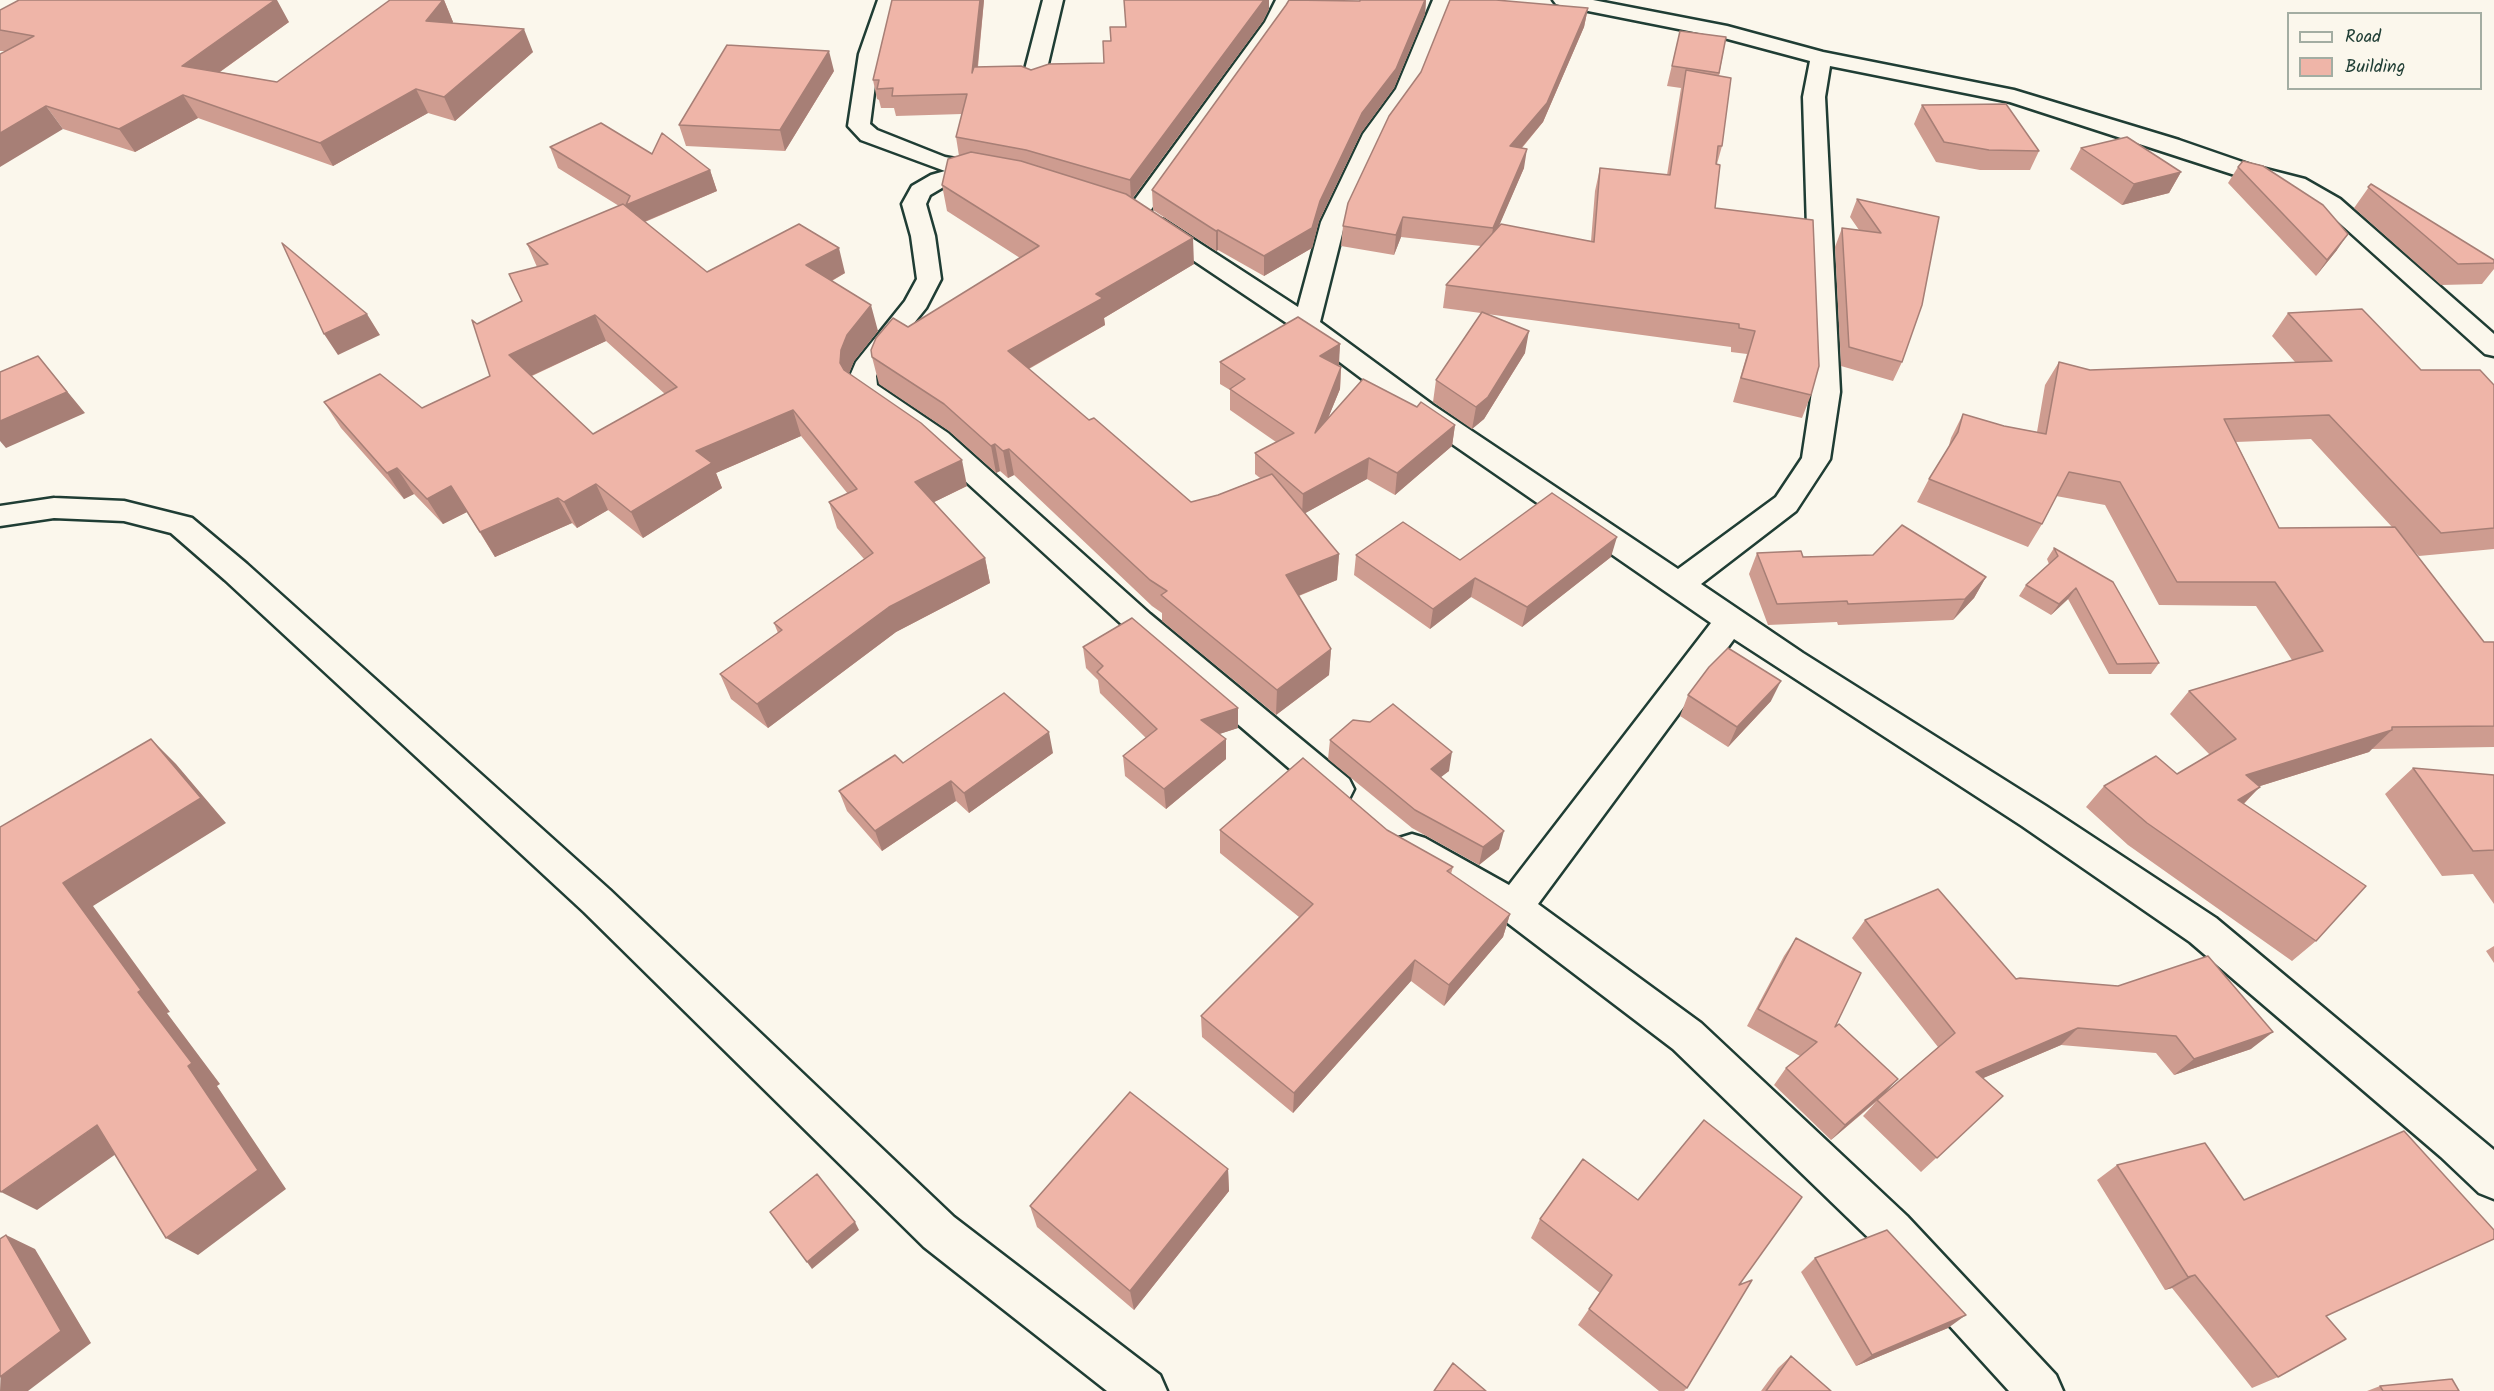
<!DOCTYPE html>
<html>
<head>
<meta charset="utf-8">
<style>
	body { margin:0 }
	#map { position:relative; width:2494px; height:1391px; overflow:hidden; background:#fbf7ec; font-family:Kalam,sans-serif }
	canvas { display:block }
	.legend { position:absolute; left:2287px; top:12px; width:195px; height:78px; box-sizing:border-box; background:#fbf7ec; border:2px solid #a3ada2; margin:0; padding:8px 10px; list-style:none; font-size:18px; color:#1f3d34 }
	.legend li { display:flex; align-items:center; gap:12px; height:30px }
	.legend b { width:30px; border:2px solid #a3ada2 }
</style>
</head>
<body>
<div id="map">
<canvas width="2494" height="1391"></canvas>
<ul class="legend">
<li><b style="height:8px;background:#fbf7ec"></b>Road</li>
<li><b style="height:16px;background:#efb5a8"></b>Building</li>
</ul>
</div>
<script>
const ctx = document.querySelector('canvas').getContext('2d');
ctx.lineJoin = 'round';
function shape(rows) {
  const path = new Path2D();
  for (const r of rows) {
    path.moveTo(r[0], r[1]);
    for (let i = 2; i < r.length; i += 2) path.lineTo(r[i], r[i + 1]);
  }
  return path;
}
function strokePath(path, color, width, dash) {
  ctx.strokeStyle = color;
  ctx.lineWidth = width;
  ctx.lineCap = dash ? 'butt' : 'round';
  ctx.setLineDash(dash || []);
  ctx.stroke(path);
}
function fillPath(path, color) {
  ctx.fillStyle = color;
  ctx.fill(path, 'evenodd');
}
const minor = shape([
	[878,0,898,0,879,54,870,124,877,130,945,157,982,164,985,169,982,174,947,185,930,195,926,204,935,236,941,279,926,308,881,364,876,376,877,385,948,433,1150,614,1349,779,1354,789,1349,799,1337,803,1325,799,1128,630,928,447,853,394,849,388,850,376,856,362,905,301,917,279,911,236,902,204,912,186,931,175,945,171,861,140,848,126,859,54,878,0],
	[1043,0,1063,0,1044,81,1040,85,1033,87,1026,85,1022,81,1043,0],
	[1276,0,1296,0,1284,23,1145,218,1137,220,1129,218,1125,213,1265,22,1276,0],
	[1433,0,1453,0,1417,90,1385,134,1345,222,1320,322,1433,405,1678,569,1776,497,1802,458,1812,392,1803,97,1810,61,1724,38,1563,6,1556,4,1553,0,1593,0,1727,26,1823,52,2014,90,2179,140,2254,166,2305,179,2340,199,2494,334,2494,356,2485,354,2324,209,2289,189,2238,176,2010,102,1830,66,1825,97,1840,392,1830,459,1796,511,1701,584,1803,653,2046,806,2216,918,2494,1150,2494,1199,2479,1193,2441,1157,2190,942,2022,826,1734,639,1538,904,1701,1023,1907,1216,2056,1375,2063,1391,2009,1391,1877,1246,1673,1049,1501,918,1399,860,1394,849,1399,838,1412,834,1425,838,1509,885,1711,623,1413,417,1297,330,1148,230,1144,225,1148,220,1156,218,1164,220,1298,307,1321,222,1363,134,1396,89,1433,0],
	[54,498,124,501,192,518,247,564,610,890,954,1217,1160,1375,1167,1391,1107,1391,924,1247,584,912,225,580,171,533,124,521,54,518,0,526,0,506,54,498]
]);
strokePath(minor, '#1f3d34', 5);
fillPath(minor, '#fbf7ec');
fillPath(shape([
	[390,0,444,0,453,22,452,23,533,52,455,121,428,113,333,166,198,118,135,152,63,129,5,51,0,51,0,10,289,22,220,72,277,82],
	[984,0,978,67,1031,70,1104,63,1111,41,1126,27,1124,0,1269,0,1269,9,1263,21,1133,198,1194,264,1104,318,1105,325,1029,369,1089,420,1191,502,1218,495,1260,478,1255,474,1255,453,1276,442,1230,410,1230,390,1220,384,1220,362,1340,344,1338,365,1341,367,1340,389,1328,418,1417,407,1455,425,1452,446,1395,495,1367,479,1305,513,1339,554,1337,580,1299,596,1331,649,1329,675,1276,715,1162,621,1162,613,1152,606,1014,475,1008,478,1000,471,996,473,949,431,879,384,872,357,908,327,1020,258,947,211,942,185,959,156,956,137,962,114,896,116,894,108,881,108,879,100,877,99,873,80],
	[1360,0,1426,0,1425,14,1394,88,1361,133,1319,221,1312,248,1264,276,1218,250,1216,251,1153,210,1152,190,1286,5,1360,1],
	[1588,8,1584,27,1543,122,1522,148,1524,168,1498,227,1591,241,1595,191,1600,168,1667,175,1681,88,1667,86,1680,31,1726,37,1719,76,1722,146,1717,164,1715,208,1811,395,1802,418,1733,402,1747,354,1731,352,1731,347,1487,314,1525,353,1484,419,1472,429,1433,402,1436,380,1481,313,1443,308,1446,285,1481,246,1401,237,1394,255,1341,246,1343,226],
	[834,71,785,151,686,146,679,125],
	[1922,105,2039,151,2030,170,1980,170,1936,162,1914,124],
	[550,147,652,154,710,170,717,191,645,222,707,272,845,273,832,281,878,331,854,361,849,373,967,486,934,502,985,558,990,583,896,632,768,728,731,699,720,674,778,633,774,623,864,559,837,528,829,502,848,494,801,436,716,473,722,488,643,538,608,510,577,528,572,523,495,557,467,512,443,524,414,494,404,499,341,428,324,402,422,408,490,376,477,324,522,301,537,267,527,244,619,206,558,168],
	[606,341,665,394,593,434,532,376],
	[2081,148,2181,172,2169,193,2122,205,2070,169],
	[2238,167,2337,250,2316,276,2228,183],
	[2371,184,2494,260,2494,269,2482,284,2441,285,2354,208],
	[1857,199,1939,217,1902,362,1893,381,1841,366,1835,247,1842,228,1859,230,1850,217],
	[2288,313,2421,370,2494,385,2494,549,2419,556,2409,546,2484,642,2494,642,2494,747,2371,749,2369,752,2260,786,2244,804,2316,941,2292,961,2128,845,2086,807,2104,786,2177,774,2210,755,2170,714,2189,691,2292,660,2256,606,2159,605,2105,505,2056,496,2042,524,2028,547,1917,502,1929,479,1948,449,1951,438,1963,414,2004,426,2037,432,2045,385,2059,362,2090,370,2295,362,2272,336],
	[2311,439,2392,527,2279,528,2236,442],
	[2054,548,2159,663,2151,674,2109,674,2068,599,2051,615,2019,596,2026,585,2049,564,2047,559],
	[1757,553,1803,557,1986,577,1974,598,1953,620,1838,625,1837,622,1768,625,1749,574],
	[1356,555,1460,560,1611,557,1522,627,1471,597,1430,629,1354,575],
	[1083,647,1238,708,1238,728,1219,734,1226,759,1166,809,1125,776,1123,756,1146,738,1100,693,1098,680,1086,668],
	[1688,695,1771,701,1728,747,1680,716],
	[1330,740,1449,771,1440,777,1499,849,1479,865,1412,828,1328,759],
	[1053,753,969,813,956,801,882,851,847,811,839,791],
	[2413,768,2494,775,2494,904,2473,874,2442,876,2385,794],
	[1220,830,1387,830,1453,867,1451,874,1510,914,1503,937,1444,1006,1411,981,1293,1113,1202,1037,1201,1016,1299,917,1220,853],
	[1865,920,2016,979,2251,1049,2174,1075,2156,1053,2061,1045,1983,1078,2003,1096,1921,1172,1863,1116,1876,1102,1831,1140,1774,1085,1786,1068,1800,1056,1747,1026,1784,956,1796,938,1835,1027,1884,1094,1938,1047,1852,938],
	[2494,946,2494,963,2486,951],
	[2117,1165,2244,1200,2326,1316,2278,1377,2252,1388,2172,1288,2165,1290,2097,1180],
	[1228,1169,1229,1191,1134,1310,1037,1227,1030,1206],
	[1540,1219,1739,1285,1687,1388,1684,1391,1659,1391,1578,1325,1600,1293,1531,1238],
	[1815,1258,1948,1328,1856,1366,1801,1272],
	[1791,1356,1831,1391,1761,1391,1778,1368],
	[2380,1386,2459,1391,2367,1391]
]), '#ce9c90');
fillPath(shape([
	[275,0,277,0,289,22,196,89,182,66],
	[443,0,444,0,453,22,436,44,426,21],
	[980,0,984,0,975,92,972,73],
	[1264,0,1269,0,1269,9,1263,21,1131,200,1130,180],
	[1425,0,1426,0,1425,14,1394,88,1361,133,1319,221,1312,248,1264,276,1264,256,1362,113],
	[1588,8,1584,27,1543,122,1507,165,1510,146],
	[524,29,533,52,455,121,444,97],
	[829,51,834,71,785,151,780,130],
	[416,89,428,113,333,166,320,143],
	[183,95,198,118,135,152,119,129],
	[46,106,63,129,0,167,0,133],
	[1527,149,1524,168,1490,247,1493,228],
	[710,170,717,191,634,226,626,205],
	[2181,172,2169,193,2122,205,2134,184],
	[1403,217,1401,237,1394,255,1396,235],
	[1218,230,1218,250,1216,251,1216,231],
	[2348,234,2337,250,2316,276,2327,260],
	[1193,238,1194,264,1104,318,1105,325,1012,378,1008,351,1096,294],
	[839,248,845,273,813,291,806,265],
	[871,305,878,331,854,361,848,376,840,363,841,350,847,335],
	[367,314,380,335,338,355,324,334],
	[595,315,606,341,522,380,509,355],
	[1529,331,1525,353,1484,419,1472,429,1476,407],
	[1340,344,1339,365,1319,377,1320,356],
	[38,356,85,413,6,448,0,441,0,421],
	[1341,367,1340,389,1313,455,1315,433],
	[793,410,801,436,716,473,722,488,643,538,631,512,696,451],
	[1455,425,1452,446,1395,495,1397,473],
	[995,444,1000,471,996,473,991,446],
	[1009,449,1014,475,1008,478,1003,451],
	[1369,458,1367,479,1302,515,1303,494],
	[962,460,967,486,922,508,915,482],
	[397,468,414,494,404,499,387,473],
	[596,484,608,510,577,528,564,502],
	[451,486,467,512,443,524,427,499],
	[558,498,572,523,495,557,480,532],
	[1617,537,1611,557,1522,627,1527,607],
	[1339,554,1337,580,1285,601,1286,575],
	[985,558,990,583,896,632,768,728,757,704,889,607],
	[1986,577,1974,598,1953,620,1965,599],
	[1475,578,1471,597,1430,629,1433,609],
	[2076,588,2068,599,2051,615,2059,604],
	[1331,649,1329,675,1276,715,1277,690],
	[1781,681,1771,701,1728,747,1737,727],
	[1238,708,1238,728,1201,740,1201,720],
	[2392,730,2369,752,2225,797,2246,775],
	[1049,732,1053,753,969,813,964,793],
	[151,739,176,764,226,823,93,906,170,1012,167,1013,220,1084,217,1086,286,1189,198,1255,166,1238,138,992,63,883],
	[1226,739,1226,759,1166,809,1164,789],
	[1452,752,1449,771,1427,788,1431,769],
	[951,781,956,801,882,851,875,831],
	[2260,787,2239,808,2238,800],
	[1504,831,1499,849,1479,865,1483,847],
	[1510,914,1503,937,1444,1006,1449,985],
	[1415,960,1411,981,1293,1113,1294,1093],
	[2078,1028,2061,1045,1960,1088,1976,1072],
	[2273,1032,2251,1049,2174,1075,2194,1059],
	[1898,1079,1883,1095,1831,1140,1845,1125],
	[97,1125,130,1144,37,1210,1,1192],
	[1228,1169,1229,1191,1134,1310,1130,1291],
	[855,1222,859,1230,812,1269,807,1262],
	[6,1235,35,1249,91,1343,28,1391,0,1391],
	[2195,1275,2172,1288,2165,1290,2188,1277],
	[1966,1315,1948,1328,1856,1366,1872,1355]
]), '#a77f76');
const building = shape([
	[19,0,275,0,182,66,277,82,390,0,443,0,426,21,524,29,444,97,416,89,320,143,183,95,119,129,46,106,0,133,0,54,34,36,0,30,0,10,19,0],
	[892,0,980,0,972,73,974,67,1021,66,1031,70,1049,64,1104,63,1103,41,1111,41,1110,27,1126,27,1124,0,1264,0,1130,180,1026,150,956,137,967,94,892,96,893,88,877,89,879,80,873,80,892,0],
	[1289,0,1360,1,1360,0,1425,0,1396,69,1362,113,1320,201,1312,228,1264,256,1218,230,1216,231,1152,190,1286,5,1289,0],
	[1450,0,1496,0,1588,8,1547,103,1510,146,1527,149,1493,228,1403,217,1396,235,1343,226,1348,203,1389,116,1421,72,1450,0],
	[1680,31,1726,37,1719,73,1672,66,1680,31],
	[727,45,829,51,780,130,679,125,727,45],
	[1686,70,1731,78,1722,146,1718,146,1716,164,1720,165,1715,208,1813,220,1819,366,1811,395,1741,378,1755,331,1739,328,1739,324,1446,285,1501,224,1594,242,1600,168,1670,175,1686,70],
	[2006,104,2039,151,1989,150,1944,142,1922,105,2006,104],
	[601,123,652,154,662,133,710,170,626,205,630,196,550,147,601,123],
	[2127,137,2181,172,2134,184,2081,148,2127,137],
	[971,152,1021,161,1126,194,1193,238,1096,294,1103,298,1008,351,1089,420,1094,418,1191,502,1218,495,1272,474,1339,554,1286,575,1331,649,1277,690,1161,595,1167,591,1150,580,1009,449,1003,451,995,444,991,446,944,404,872,357,871,350,876,338,893,318,908,327,1039,246,942,185,948,159,971,152],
	[2243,161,2263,166,2323,205,2348,234,2327,260,2238,167,2243,161],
	[2371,184,2494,260,2494,263,2458,264,2368,187,2371,184],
	[1857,199,1939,217,1922,305,1902,362,1849,347,1842,228,1881,233,1857,199],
	[623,204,707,272,799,224,839,248,806,265,871,305,847,335,841,350,840,363,844,370,921,423,962,460,915,482,985,558,889,607,757,704,720,674,782,630,774,623,873,553,829,502,857,489,793,410,696,451,712,463,631,512,596,484,564,502,558,498,480,532,451,486,427,499,397,468,387,473,324,402,380,374,422,408,490,376,472,320,477,324,522,301,509,274,548,264,527,244,623,204],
	[595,315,677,387,593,434,509,355,595,315],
	[282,243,367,314,324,334,282,243],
	[2362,309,2421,370,2480,370,2494,385,2494,528,2441,533,2329,415,2224,419,2279,528,2395,527,2484,642,2494,642,2494,726,2392,727,2392,730,2246,775,2260,787,2238,800,2366,886,2316,941,2147,823,2104,786,2156,756,2177,774,2236,739,2189,691,2323,651,2275,582,2177,582,2120,482,2069,472,2042,524,1929,479,1958,432,1963,414,2004,426,2046,434,2059,362,2090,370,2332,361,2288,313,2362,309],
	[1482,312,1529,331,1488,397,1476,407,1436,380,1482,312],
	[1298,317,1340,344,1320,356,1341,367,1315,433,1363,379,1417,407,1421,402,1455,425,1397,473,1369,458,1303,494,1255,453,1294,433,1230,389,1245,379,1220,362,1298,317],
	[38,356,67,392,0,421,0,372,38,356],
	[1552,493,1617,537,1527,607,1475,578,1433,609,1356,555,1403,522,1460,560,1552,493],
	[1902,525,1986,577,1965,599,1848,604,1847,601,1777,604,1757,553,1801,551,1803,557,1873,555,1902,525],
	[2054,548,2113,582,2159,663,2117,664,2076,588,2059,604,2026,585,2058,556,2054,548],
	[1132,618,1238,708,1201,720,1226,739,1164,789,1123,756,1157,729,1097,672,1103,666,1083,647,1132,618],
	[1728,648,1781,681,1737,727,1688,695,1709,667,1728,648],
	[1004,693,1049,732,964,793,951,781,875,831,839,791,895,755,903,763,1004,693],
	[1393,704,1452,752,1431,769,1504,831,1483,847,1415,810,1330,740,1353,720,1370,722,1393,704],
	[151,739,201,798,63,883,141,990,138,992,192,1063,188,1066,258,1170,166,1238,97,1125,1,1192,0,1190,0,827,151,739],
	[1303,758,1387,830,1453,867,1447,871,1510,914,1449,985,1415,960,1294,1093,1201,1016,1313,904,1220,830,1303,758],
	[2413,768,2494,775,2494,850,2473,851,2413,768],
	[1938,889,2016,979,2020,978,2118,986,2208,956,2273,1032,2194,1059,2176,1036,2078,1028,1976,1072,2003,1096,1937,1158,1877,1100,1955,1033,1865,920,1938,889],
	[1796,938,1861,973,1835,1027,1839,1024,1898,1079,1845,1125,1786,1068,1817,1042,1758,1009,1796,938],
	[1130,1092,1228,1169,1130,1291,1030,1206,1130,1092],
	[1704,1120,1802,1197,1739,1285,1752,1280,1687,1388,1589,1309,1612,1275,1540,1219,1583,1159,1638,1200,1704,1120],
	[2404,1131,2494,1230,2494,1239,2326,1316,2346,1339,2278,1377,2195,1275,2188,1277,2117,1165,2205,1143,2244,1200,2404,1131],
	[817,1174,855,1222,807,1262,770,1212,817,1174],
	[1887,1230,1966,1315,1872,1355,1815,1258,1887,1230],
	[6,1235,61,1331,0,1377,0,1239,6,1235],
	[1791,1356,1831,1391,1766,1391,1791,1356],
	[1453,1363,1486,1391,1434,1391,1453,1363],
	[2452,1379,2459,1391,2383,1391,2380,1386,2452,1379]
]);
fillPath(building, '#efb5a8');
strokePath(building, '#a77f76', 1.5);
</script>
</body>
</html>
